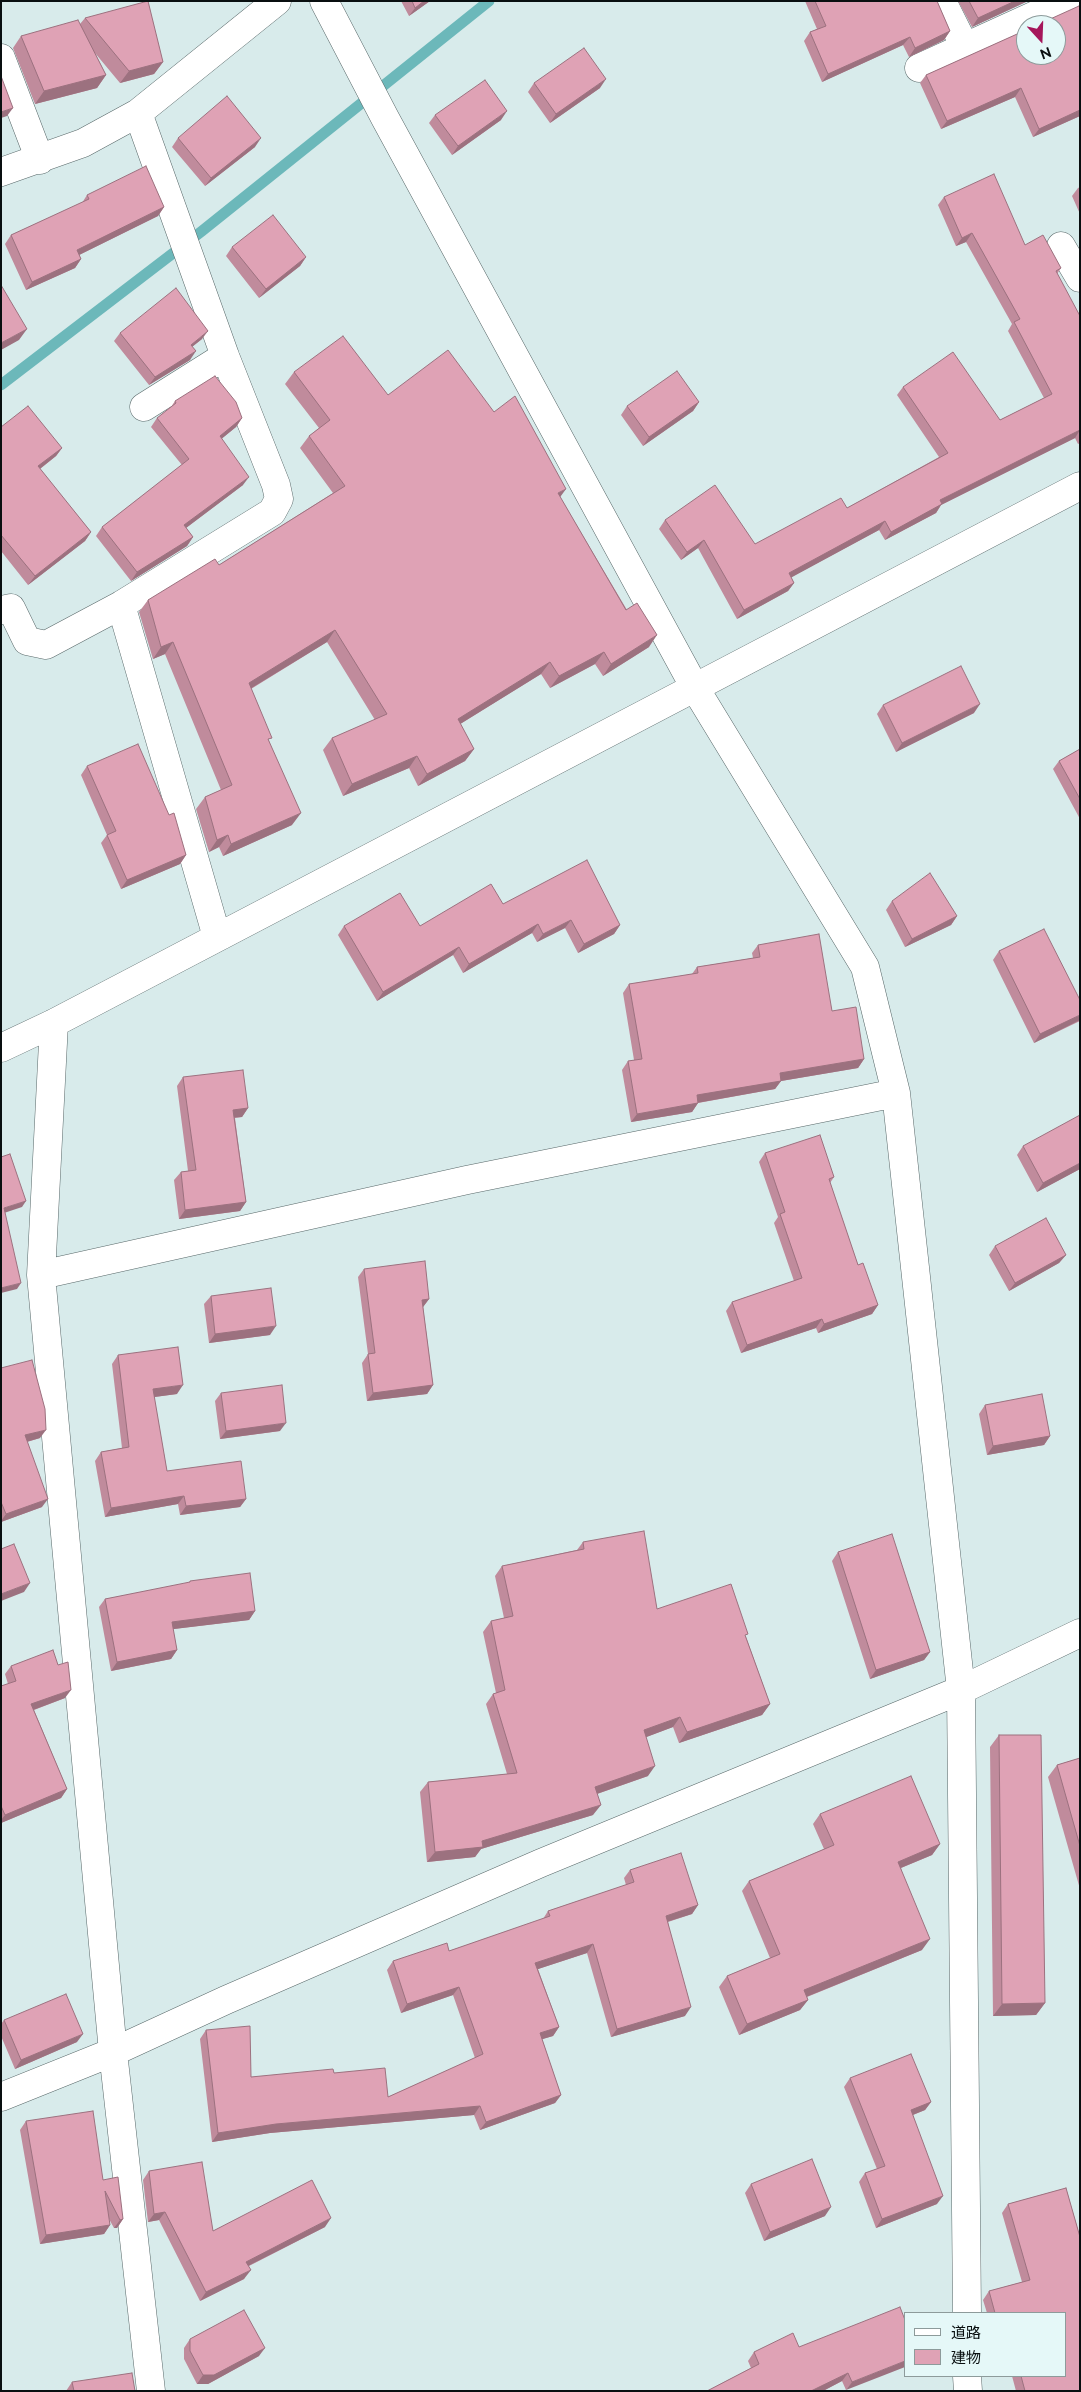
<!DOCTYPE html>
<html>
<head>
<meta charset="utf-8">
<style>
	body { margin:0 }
	#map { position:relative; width:1081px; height:2392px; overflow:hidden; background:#d8ebeb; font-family:Raleway,"Noto Sans JP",sans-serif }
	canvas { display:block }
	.frame { position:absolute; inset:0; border:2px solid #090f10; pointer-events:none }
	.legend { position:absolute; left:904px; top:2312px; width:162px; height:65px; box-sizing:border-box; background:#e5f8f8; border:1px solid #8d9b9b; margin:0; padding:6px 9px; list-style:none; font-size:15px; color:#090f10 }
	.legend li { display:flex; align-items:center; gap:10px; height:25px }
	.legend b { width:25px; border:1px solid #8d9b9b }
	.north { position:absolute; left:1016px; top:15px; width:50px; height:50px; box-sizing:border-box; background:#e5f8f8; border:1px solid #8d9b9b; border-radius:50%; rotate:160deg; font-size:14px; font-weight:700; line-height:20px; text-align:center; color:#090f10 }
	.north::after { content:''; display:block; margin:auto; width:18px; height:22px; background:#a5175b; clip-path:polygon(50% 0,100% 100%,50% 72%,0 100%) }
</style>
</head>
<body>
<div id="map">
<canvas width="1081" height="2392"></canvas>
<div class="frame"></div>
<ul class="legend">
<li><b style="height:6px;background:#fff"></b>道路</li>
<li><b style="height:14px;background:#dfa2b5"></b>建物</li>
</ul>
<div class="north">N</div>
</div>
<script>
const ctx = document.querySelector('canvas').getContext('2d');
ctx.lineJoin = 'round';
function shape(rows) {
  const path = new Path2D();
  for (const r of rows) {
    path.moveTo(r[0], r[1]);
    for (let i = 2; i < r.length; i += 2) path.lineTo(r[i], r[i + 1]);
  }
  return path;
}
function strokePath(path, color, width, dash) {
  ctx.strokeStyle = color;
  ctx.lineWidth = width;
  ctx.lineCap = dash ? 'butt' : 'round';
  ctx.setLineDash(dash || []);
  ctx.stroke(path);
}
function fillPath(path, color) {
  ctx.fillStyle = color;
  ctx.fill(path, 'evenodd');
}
strokePath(shape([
	[1,385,202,231,489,1]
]), '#6cb8ba', 11);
const minor = shape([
	[324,1,385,118,695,688,865,967,896,1093,961,1690,967,2313],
	[942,1,965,47],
	[1,58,40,160],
	[919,68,1066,1],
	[1,172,83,143,138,113,277,1],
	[1061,246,1080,278],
	[144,407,225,356],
	[121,605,217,937],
	[1,610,11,608,27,641,46,645,121,605,272,512,279,499,276,485,225,356,138,113],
	[54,1023,41,1275,113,2052,151,2391],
	[1,1048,54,1023,1080,486],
	[41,1275,467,1180,896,1093],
	[1,2097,113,2052,226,2000,541,1863,961,1690,1080,1633],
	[967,2376,968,2391]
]);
strokePath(minor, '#586869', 29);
strokePath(minor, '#fff', 28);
fillPath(shape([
	[401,1,430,1,409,16],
	[805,1,937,1,950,31,944,40,909,57,903,45,822,82,804,41,810,32,817,29],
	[958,1,1028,1,972,27],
	[1080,6,1080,116,1033,137,1015,97,941,129,920,83,926,75],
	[85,18,163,62,154,74,120,83,95,53,106,75,97,88,35,104,13,48,21,36,80,24],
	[534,83,600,88,550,123,528,92],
	[435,115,501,120,452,155,429,123],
	[178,138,255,147,205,186,172,147],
	[1080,187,1080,214,1072,196,1078,188],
	[87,195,164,207,158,216,79,255,81,259,75,268,26,290,5,244,11,235,82,203],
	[944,197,1025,245,1061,268,1057,274,1080,316,1080,443,1078,444,1075,438,941,505,936,513,885,540,879,530,791,577,794,583,788,591,737,619,698,548,681,560,659,529,665,520,755,544,847,508,939,457,897,395,903,387,1000,420,1044,398,1008,331,1012,324,966,242,956,246,938,205],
	[232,247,306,257,300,266,259,298,226,256],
	[120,333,202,339,192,347,190,360,149,385,114,341],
	[294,372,388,395,494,412,560,497,649,647,603,676,595,664,550,688,541,674,460,724,474,749,465,761,418,786,409,768,343,796,323,750,332,738,375,720,327,642,251,689,269,741,292,825,223,856,219,847,209,852,196,809,205,797,221,790,165,654,153,659,139,612,148,600,219,565,333,493,300,448,309,436,319,428,285,384],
	[175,401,242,418,236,427,221,439,243,485,186,528,193,537,187,546,131,581,96,536,102,527,182,465,151,427,157,418,171,407],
	[699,402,693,411,643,446,621,415,627,406],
	[1,427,62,448,56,456,40,469,91,532,85,541,28,585,1,551],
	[883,705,974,713,896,752,877,714],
	[1080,749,1080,819,1053,769,1059,761],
	[87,766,186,855,180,864,121,889,101,843,107,835,81,775],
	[892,901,957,916,951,925,905,947,886,910],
	[503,904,620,925,614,934,578,953,565,928,537,942,532,933,463,973,453,955,377,1001,338,935,344,926,420,926],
	[758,945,832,1011,864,1059,858,1068,781,1081,775,1089,698,1103,692,1112,631,1122,622,1070,628,1061,634,1060,623,993,629,984,692,974,697,967,753,958,752,953],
	[999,951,1080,1021,1034,1043,993,960],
	[183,1077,248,1108,242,1117,235,1118,246,1202,240,1211,179,1219,174,1180,181,1172,188,1171,177,1086],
	[1023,1146,1080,1169,1037,1192,1017,1155],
	[765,1153,834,1177,830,1183,858,1265,878,1305,872,1314,818,1333,816,1328,741,1353,726,1311,732,1302,794,1281,774,1223,778,1217,759,1162],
	[995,1246,1066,1255,1059,1263,1009,1291,989,1255],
	[364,1269,429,1299,423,1307,433,1385,427,1394,367,1401,362,1363,368,1354,358,1277],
	[211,1296,270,1335,209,1343,204,1304],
	[118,1355,177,1394,154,1397,167,1471,246,1499,240,1507,180,1515,178,1504,105,1517,95,1461,101,1452,122,1448,112,1364],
	[1,1368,40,1438,27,1442,42,1507,1,1522],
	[221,1393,280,1431,220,1439,215,1401],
	[985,1405,1050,1436,1044,1445,987,1455,979,1414],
	[583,1542,657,1609,746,1637,770,1704,762,1715,679,1743,673,1727,646,1737,648,1776,597,1794,593,1815,481,1849,475,1857,427,1862,420,1792,428,1782,507,1774,486,1704,493,1694,496,1693,483,1632,491,1621,504,1618,495,1576,502,1566,577,1550],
	[838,1552,930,1652,924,1660,870,1679,832,1561],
	[190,1581,255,1611,249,1620,173,1629,177,1650,171,1659,111,1671,99,1607,105,1599,189,1583],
	[11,1666,65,1698,34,1710,67,1789,61,1798,1,1823,1,1686,8,1684,5,1674],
	[999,1735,1045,2003,1036,2015,993,2016,990,1747],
	[1080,1758,1080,1889,1048,1777,1057,1765],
	[820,1814,940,1844,932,1855,901,1868,922,1950,807,1997,808,2000,800,2010,739,2035,719,1987,727,1976,770,1958,742,1891,749,1881,824,1849,813,1824],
	[630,1870,698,1905,692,1914,668,1922,685,2016,611,2037,587,1953,538,1969,559,2027,553,2036,542,2039,561,2095,555,2103,480,2130,474,2115,270,2133,212,2142,200,2039,206,2030,251,2077,334,2073,388,2097,475,2058,453,1995,401,2013,387,1970,393,1961,449,1951,543,1919,548,1911,626,1885,624,1878],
	[4,2020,77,2042,15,2069,1,2036,1,2024],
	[850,2078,931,2102,925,2110,913,2115,937,2204,876,2228,859,2182,865,2173,877,2169,844,2087],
	[26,2121,103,2180,123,2219,117,2228,114,2228,109,2219,110,2225,104,2234,40,2244,20,2130],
	[149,2171,213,2231,325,2227,249,2266,244,2279,200,2301,159,2220,148,2222,143,2180],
	[751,2184,825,2216,764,2241,745,2193],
	[1066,2188,1080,2237,1080,2391,1016,2391,1012,2376,1065,2376,1065,2313,987,2313,983,2300,989,2291,1022,2282,1002,2213,1008,2204],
	[905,2320,846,2390,842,2381,823,2391,707,2391,751,2368,748,2361,754,2352,799,2347],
	[190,2339,259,2356,208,2384,197,2384,184,2359,184,2348],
	[72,2382,135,2391,66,2391]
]), '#c08b9c');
fillPath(shape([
	[424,1,430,1,409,16,415,8],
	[1015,1,1028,1,972,27,978,18],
	[950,31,944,40,909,57,915,48],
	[910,37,903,45,822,82,828,74],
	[163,62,154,74,120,83,129,71],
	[106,75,97,88,35,104,44,91],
	[606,79,600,88,550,123,556,114],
	[1021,88,1015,97,941,129,947,121],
	[13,108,7,116,1,118,1,112],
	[1080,110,1080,116,1033,137,1039,129],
	[507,111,501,120,452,155,458,146],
	[261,138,255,147,205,186,211,178],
	[164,207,158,216,71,259,77,250],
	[972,233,966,242,956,246,962,238],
	[306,257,300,266,259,298,266,289],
	[81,259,75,268,26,290,32,282],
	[27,329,19,340,1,350,1,343],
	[208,331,202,339,184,353,191,345],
	[196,351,190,360,149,385,155,377],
	[699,402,693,411,643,446,649,437],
	[242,418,236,427,214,445,220,436],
	[1080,430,1075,438,941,505,936,513,885,540,891,532,940,500],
	[62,448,56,456,32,475,38,466],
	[249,477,243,485,178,534,184,525],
	[566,489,558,500,558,493],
	[885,521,879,530,783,582,789,573],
	[91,532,85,541,28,585,35,576],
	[193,537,187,546,131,581,137,572],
	[704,540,698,548,681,560,687,552],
	[794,583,788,591,737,619,744,610],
	[335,630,327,642,240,695,249,683],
	[657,635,649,647,603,676,611,664],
	[173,642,165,654,153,659,161,647],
	[604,652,595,664,550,688,559,676],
	[550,662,541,674,449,731,458,719],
	[980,704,974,713,896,752,902,743],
	[474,749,465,761,418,786,427,774],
	[417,756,409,768,343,796,352,784],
	[301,813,292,825,223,856,231,844],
	[228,835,219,847,209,852,217,840],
	[186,855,180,864,121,889,127,880],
	[957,916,951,925,905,947,912,939],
	[571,920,565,928,537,942,543,934],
	[538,924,532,933,463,973,469,964],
	[620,925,614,934,578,953,584,944],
	[459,947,453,955,377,1001,383,992],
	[1080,1015,1080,1020,1034,1043,1040,1034],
	[864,1059,858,1068,781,1081,775,1089,691,1104,697,1095,780,1073],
	[698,1103,692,1112,631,1122,637,1114],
	[248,1108,242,1117,227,1118,233,1110],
	[1080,1163,1080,1169,1037,1192,1043,1183],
	[26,1201,22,1207,1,1214,4,1208],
	[246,1202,240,1211,179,1219,185,1210],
	[1066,1255,1059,1263,1009,1291,1015,1283],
	[21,1283,17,1289,1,1293,1,1288],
	[429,1299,423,1307,422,1300],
	[878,1305,872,1314,818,1333,824,1324],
	[822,1319,816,1328,741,1353,747,1345],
	[276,1326,270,1335,209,1343,215,1334],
	[183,1385,177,1394,147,1398,153,1389],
	[433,1385,427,1394,367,1401,373,1393],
	[286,1423,280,1431,220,1439,226,1431],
	[46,1430,40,1438,19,1444,25,1435],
	[1050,1436,1044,1445,987,1455,993,1446],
	[184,1496,178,1504,105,1517,111,1508],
	[48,1499,42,1507,1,1522,1,1521,6,1514],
	[246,1499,240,1507,180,1515,186,1506],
	[30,1583,24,1592,1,1601,1,1594],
	[255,1611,249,1620,166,1630,172,1622],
	[177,1650,171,1659,111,1671,117,1662],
	[930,1652,924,1660,870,1679,876,1670],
	[71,1690,65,1698,25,1713,31,1704],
	[770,1704,762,1715,679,1743,687,1732],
	[680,1717,673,1727,636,1741,644,1730],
	[655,1766,648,1776,588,1797,595,1787],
	[67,1789,61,1798,1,1823,1,1820,5,1815],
	[601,1805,593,1815,481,1849,475,1857,427,1862,435,1852,482,1841],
	[940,1844,932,1855,891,1872,898,1862],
	[698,1905,692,1914,660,1924,666,1916],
	[930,1939,922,1950,796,2001,804,1990],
	[593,1944,587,1953,529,1972,535,1963],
	[459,1987,453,1995,401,2013,407,2004],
	[808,2000,800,2010,739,2035,747,2024],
	[1045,2003,1036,2015,993,2016,1002,2004],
	[691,2007,685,2016,611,2037,617,2029],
	[559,2027,553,2036,533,2042,540,2033],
	[83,2034,77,2042,15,2069,21,2060],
	[561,2095,555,2103,480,2130,486,2122],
	[931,2102,925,2110,905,2118,911,2110],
	[480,2106,474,2115,270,2133,212,2142,218,2133,276,2124],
	[943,2196,937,2204,876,2228,882,2219],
	[831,2207,825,2216,764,2241,770,2232],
	[165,2212,159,2220,148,2222,154,2214],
	[331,2218,325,2227,240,2270,246,2262],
	[123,2219,117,2228,114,2228,120,2220],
	[110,2225,104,2234,40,2244,46,2235],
	[251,2270,244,2279,200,2301,206,2292],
	[265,2348,259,2356,208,2384,197,2384,203,2375],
	[905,2361,905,2367,846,2390,852,2382],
	[848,2373,842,2381,823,2391,811,2391]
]), '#9c717f');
const building = shape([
	[148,1,163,62,129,71,85,18,148,1],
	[412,1,424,1,415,8,412,1],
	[815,1,937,1,950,31,915,48,910,37,828,74,810,32,826,26,815,1],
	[969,1,1015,1,978,18,969,1],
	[1079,6,1080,6,1080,110,1039,129,1021,88,947,121,926,75,1026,30,1026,55,1056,55,1056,25,1037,25,1079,6],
	[78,20,106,75,44,91,21,36,78,20],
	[584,48,606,79,556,114,534,83,584,48],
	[1,76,13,108,1,112,1,76],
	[485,80,507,111,458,146,435,115,485,80],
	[227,96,261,138,211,178,178,138,227,96],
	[146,166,164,207,77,250,81,259,32,282,11,235,89,199,87,195,146,166],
	[994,174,1025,245,1043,235,1061,268,1056,271,1080,316,1080,430,940,500,942,504,891,532,885,521,789,573,794,583,744,610,704,540,687,552,665,520,715,485,755,544,841,498,847,508,948,453,903,387,953,352,1000,420,1052,394,1014,322,1020,319,972,233,962,238,944,197,994,174],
	[273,215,306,257,266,289,232,247,273,215],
	[1,285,27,329,1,343,1,285],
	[176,288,208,331,191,345,196,351,155,377,120,333,176,288],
	[343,336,388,395,448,350,494,412,515,396,566,489,558,493,626,610,637,603,657,635,611,664,604,652,559,676,550,662,458,719,474,749,427,774,417,756,352,784,332,738,387,714,335,630,249,683,272,738,268,739,301,813,231,844,228,835,217,840,205,797,232,785,173,642,161,647,148,600,215,559,219,565,345,486,309,436,330,420,294,372,343,336],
	[677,371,699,402,649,437,627,406,677,371],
	[215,376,236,402,242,418,220,436,249,477,184,525,193,537,137,572,102,527,189,459,157,418,176,403,175,401,215,376],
	[28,406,62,448,38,466,91,532,35,576,1,535,1,427,28,406],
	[961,666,980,704,902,743,883,705,961,666],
	[138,744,169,815,174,813,186,855,127,880,107,835,116,831,87,766,138,744],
	[1080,749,1080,799,1059,761,1080,749],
	[587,860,620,925,584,944,571,920,543,934,538,924,469,964,459,947,383,992,344,926,400,893,420,926,491,884,503,904,587,860],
	[930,873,957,916,912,939,892,901,930,873],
	[1044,929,1080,1000,1080,1015,1040,1034,999,951,1044,929],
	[819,934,832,1011,856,1007,864,1059,780,1073,781,1081,697,1095,698,1103,637,1114,628,1061,642,1059,629,984,698,973,697,967,760,957,758,945,819,934],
	[243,1070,248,1108,233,1110,246,1202,185,1210,181,1172,196,1170,183,1077,243,1070],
	[1080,1115,1080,1163,1043,1183,1023,1146,1080,1115],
	[820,1135,834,1177,829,1179,858,1265,863,1263,878,1305,824,1324,822,1319,747,1345,732,1302,802,1278,780,1214,785,1212,765,1153,820,1135],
	[10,1154,26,1201,4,1208,21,1283,1,1288,1,1157,10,1154],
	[1046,1218,1066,1255,1015,1283,995,1246,1046,1218],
	[425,1261,429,1299,422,1300,433,1385,373,1393,368,1354,375,1353,364,1269,425,1261],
	[271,1288,276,1326,215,1334,211,1296,271,1288],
	[178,1347,183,1385,153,1389,167,1471,241,1461,246,1499,186,1506,184,1496,111,1508,101,1452,129,1447,118,1355,178,1347],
	[32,1360,45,1409,46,1430,25,1435,48,1499,6,1514,1,1502,1,1368,32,1360],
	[282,1385,286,1423,226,1431,221,1393,282,1385],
	[1042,1394,1050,1436,993,1446,985,1405,1042,1394],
	[644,1531,657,1609,731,1584,748,1634,745,1635,770,1704,687,1732,680,1717,644,1730,655,1766,595,1787,601,1805,482,1841,483,1847,435,1852,428,1782,517,1773,493,1694,505,1690,491,1621,513,1616,502,1566,584,1549,583,1542,644,1531],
	[892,1534,930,1652,876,1670,838,1552,892,1534],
	[14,1544,30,1583,1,1594,1,1549,14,1544],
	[250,1573,255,1611,172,1622,177,1650,117,1662,105,1599,190,1582,190,1581,250,1573],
	[53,1650,58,1665,68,1662,71,1690,31,1704,67,1789,5,1815,1,1806,1,1686,16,1681,11,1666,53,1650],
	[999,1735,1041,1735,1045,2003,1002,2004,999,1735],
	[1080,1758,1080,1846,1057,1765,1080,1758],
	[911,1776,940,1844,898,1862,930,1939,804,1990,808,2000,747,2024,727,1976,780,1954,749,1881,834,1845,820,1814,911,1776],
	[681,1853,698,1905,666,1916,691,2007,617,2029,593,1944,535,1963,559,2027,540,2033,561,2095,486,2122,480,2106,276,2124,218,2133,206,2030,250,2026,251,2077,333,2069,334,2073,385,2068,388,2097,483,2054,459,1987,407,2004,393,1961,447,1943,449,1951,550,1916,548,1911,634,1882,630,1870,681,1853],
	[66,1994,83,2034,21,2060,4,2020,66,1994],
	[911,2054,931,2102,911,2110,943,2196,882,2219,865,2173,885,2166,850,2078,911,2054],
	[93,2111,103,2180,118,2177,123,2219,120,2220,105,2191,110,2225,46,2235,26,2121,93,2111],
	[812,2159,831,2207,770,2232,751,2184,812,2159],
	[202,2162,213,2231,312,2180,331,2218,246,2262,251,2270,206,2292,165,2212,154,2214,149,2171,202,2162],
	[1066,2188,1080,2237,1080,2391,1025,2391,1021,2376,1065,2376,1065,2313,995,2313,989,2291,1030,2280,1008,2204,1066,2188],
	[900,2307,905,2320,905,2361,852,2382,848,2373,811,2391,707,2391,759,2364,754,2352,793,2333,799,2347,900,2307],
	[244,2310,265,2348,214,2375,203,2375,190,2351,190,2339,244,2310],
	[132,2373,135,2391,74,2391,72,2382,132,2373]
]);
fillPath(building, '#dfa2b5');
strokePath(building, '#9c717f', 1);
</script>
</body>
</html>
